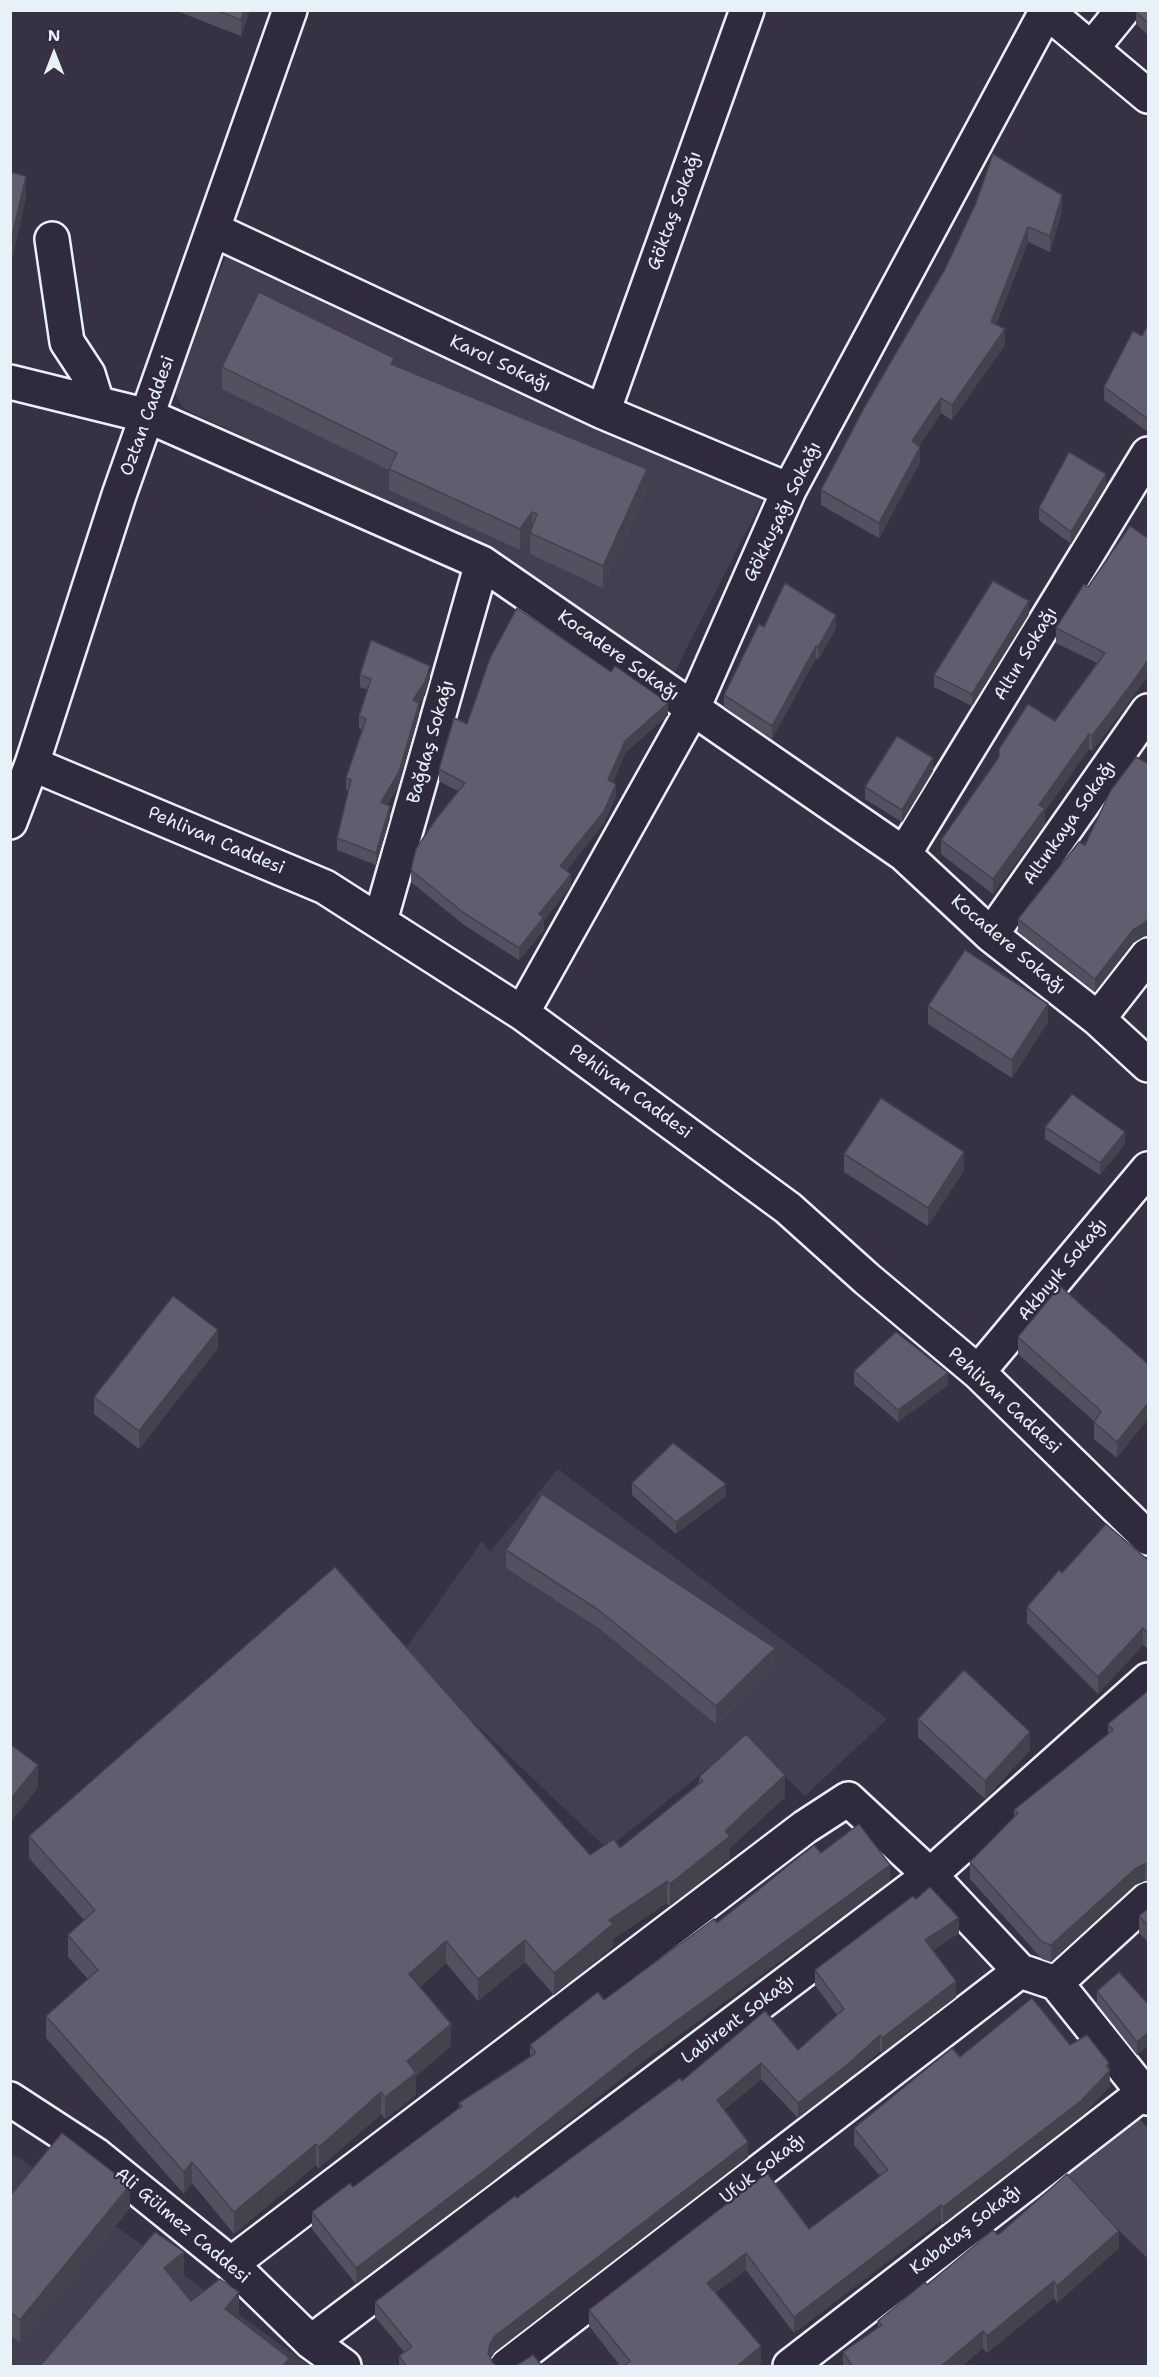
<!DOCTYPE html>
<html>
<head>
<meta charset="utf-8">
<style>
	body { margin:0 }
	#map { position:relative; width:1159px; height:2377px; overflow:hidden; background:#363244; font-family:"Shantell Sans",sans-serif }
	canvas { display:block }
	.frame { position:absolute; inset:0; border:12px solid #e8f1f8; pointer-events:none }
	.north { position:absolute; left:24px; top:24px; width:60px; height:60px; -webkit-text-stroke:4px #2f2a3d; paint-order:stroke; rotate:0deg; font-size:16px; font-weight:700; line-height:24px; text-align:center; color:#e8f1f8 }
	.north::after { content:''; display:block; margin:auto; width:21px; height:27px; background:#e8f1f8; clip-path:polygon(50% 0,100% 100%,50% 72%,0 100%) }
</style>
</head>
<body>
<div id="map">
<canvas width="1159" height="2377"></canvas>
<div class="frame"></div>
<div class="north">N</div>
</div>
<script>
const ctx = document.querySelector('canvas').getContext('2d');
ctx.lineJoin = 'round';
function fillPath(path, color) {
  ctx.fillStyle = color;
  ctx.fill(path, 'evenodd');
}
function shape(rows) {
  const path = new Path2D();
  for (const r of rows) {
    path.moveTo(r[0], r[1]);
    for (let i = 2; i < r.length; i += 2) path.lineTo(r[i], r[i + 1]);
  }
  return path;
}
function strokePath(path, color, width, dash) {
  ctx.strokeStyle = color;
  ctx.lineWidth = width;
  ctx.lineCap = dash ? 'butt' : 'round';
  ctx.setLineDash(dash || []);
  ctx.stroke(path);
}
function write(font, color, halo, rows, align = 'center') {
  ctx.font = font + ' "Shantell Sans",sans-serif';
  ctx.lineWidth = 4.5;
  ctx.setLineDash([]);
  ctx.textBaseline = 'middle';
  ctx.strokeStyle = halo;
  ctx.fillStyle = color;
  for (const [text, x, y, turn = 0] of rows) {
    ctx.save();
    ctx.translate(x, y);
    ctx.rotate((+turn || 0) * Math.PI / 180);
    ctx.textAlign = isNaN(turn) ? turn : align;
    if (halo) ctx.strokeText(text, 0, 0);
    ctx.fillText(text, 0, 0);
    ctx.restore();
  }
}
fillPath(shape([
	[229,249,744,488,763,499,673,675,457,534,184,409,172,388],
	[558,1469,887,1719,805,1796,746,1738,607,1849,402,1654,482,1541,490,1552],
	[10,2152,155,2254,310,2366,11,2366]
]), '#433f51');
fillPath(shape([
	[1135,2114,1148,2128,1148,2259,1064,2176]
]), '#4d4b5c');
const minor = shape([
	[1092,48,1123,10],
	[214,230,603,412,789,490],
	[52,239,67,342,88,374,97,403],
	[10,382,148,416,482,563,904,854,991,935,1098,1019,1148,1065],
	[603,412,747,10],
	[32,764,325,887,522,1013,788,1208,867,1279,978,1372,1148,1538],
	[10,822,32,764,119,495,290,10],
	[904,854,1148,454],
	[380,921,482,563],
	[991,935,1148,711],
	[522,1013,693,708,789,490,1046,12],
	[1098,1019,1148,955],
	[978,1372,1148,1169],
	[1056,1983,1148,1899],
	[10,2099,96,2155,231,2264,311,2342,344,2366],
	[231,2264,805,1827,848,1799,930,1875,1020,1971,1056,1983,1148,2098],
	[311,2342,930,1875,1148,1680],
	[507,2366,1020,1971],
	[790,2366,1143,2093]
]);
const major = shape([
	[1045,10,1148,96]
]);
strokePath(minor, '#e8f1f8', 38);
strokePath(major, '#e8f1f8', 38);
strokePath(minor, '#2f2a3d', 33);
strokePath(major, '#2f2a3d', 33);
fillPath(shape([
	[174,10,250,10,241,36],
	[1149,10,1149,36,1136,24,1136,12],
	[10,172,26,197,11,263,10,262],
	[1062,211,1050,252,1028,242,996,325,1005,345,952,420,941,413,919,446,920,462,879,538,821,505,821,490,945,269],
	[1149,323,1149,432,1148,432,1104,400,1104,387,1142,336],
	[394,365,647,490,603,588,530,554,530,535,520,550,389,490,389,470,222,389,222,367],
	[1106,486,1071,544,1039,520,1039,508],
	[1149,539,1149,674,1130,701,1092,751,1089,749,1045,811,1045,823,993,894,941,854,941,840,1055,721,1097,663,1056,643,1056,628,1088,587],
	[1029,614,972,706,934,687,934,675],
	[764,627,836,628,818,660,816,658,772,739,724,707,724,695],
	[360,675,430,678,425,695,419,704,419,715,399,784,387,805,390,818,376,865,337,850,337,838,349,791,346,790,346,778,362,730,359,728,359,716,368,690,360,687],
	[668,715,625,753,613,782,616,796,604,823,566,871,571,886,544,920,544,930,519,960,464,925,411,882,411,870,458,791,439,781,439,769,467,724],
	[1149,764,1149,931,1143,937,1133,943,1095,992,1018,932,1018,919,1085,845],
	[933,771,902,822,865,799,865,787],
	[928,1006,1048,1022,1012,1078,928,1024],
	[1045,1127,1125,1144,1100,1175,1045,1139],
	[844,1154,964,1170,928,1226,844,1172],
	[1018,1337,1149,1365,1117,1458,1094,1439,1094,1421,1018,1354],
	[218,1348,139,1449,94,1414,94,1397],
	[854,1371,948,1385,898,1422,854,1384],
	[632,1483,726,1496,676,1534,632,1495],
	[506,1550,775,1666,716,1724,600,1629,506,1568],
	[1149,1561,1149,1650,1143,1645,1098,1694,1027,1623,1027,1607,1062,1573],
	[1149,1690,1149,1881,1145,1881,1135,1885,1051,1962,1042,1959,970,1879,970,1862,1014,1817,1014,1810,1108,1734,1108,1724],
	[918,1719,1030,1750,985,1799,918,1737],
	[699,1777,785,1797,730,1848,730,1858,670,1906,667,1903,613,1939,613,1946,554,1995,525,1962,478,2001,446,1963,420,1987,451,2046,416,2076,416,2095,385,2119,381,2114,319,2168,316,2165,234,2234,192,2183,184,2194,46,2038,46,2016,88,1979,68,1957,68,1935,84,1920,29,1858,29,1836,590,1855,620,1848,699,1783],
	[821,1853,890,1881,642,2062,492,2182,356,2284,312,2229,312,2212,353,2187,459,2108,459,2103,530,2057,530,2045,604,2000],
	[916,1899,959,1933,933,1950,956,1997,882,2053,880,2051,847,2080,798,2118,761,2079,724,2110,748,2157,495,2352,491,2358,493,2363,498,2367,399,2367,399,2356,404,2352,375,2317,375,2302,517,2198,682,2081,798,2050,837,2015,815,1985,815,1970],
	[1149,1908,1149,1943,1139,1933,1139,1916],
	[1097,1991,1149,2005,1149,2044,1137,2055,1097,2004],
	[1070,2045,1109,2069,1110,2086,1082,2116,943,2224,941,2221,794,2333,746,2270,715,2293,761,2363,757,2367,621,2367,589,2326,589,2310,809,2229,880,2176,854,2145,854,2128,960,2057],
	[10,2196,130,2208,20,2343,10,2335],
	[998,2235,1119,2248,1057,2303,1054,2298,987,2353,983,2348,961,2367,843,2367,843,2352,878,2327,878,2321]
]), '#53515f');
fillPath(shape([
	[244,10,250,10,241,36,241,20],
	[26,176,26,197,11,263,11,241],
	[1062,195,1062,211,1050,252,1050,236],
	[1028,227,1028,242,991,337,991,322],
	[1005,329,1005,345,952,420,952,405],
	[941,398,941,413,912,457,912,441],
	[920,447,920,462,879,538,879,523],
	[647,469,647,490,603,588,603,566],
	[1106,474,1106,486,1071,544,1071,532],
	[532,512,532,533,530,533,530,535,520,550,520,529],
	[1029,601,1029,614,972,706,972,694],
	[836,615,836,628,818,660,818,647],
	[816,646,816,658,772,739,772,726],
	[1149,659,1149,674,1130,701,1092,751,1092,736],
	[430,666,430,678,425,695,419,704,419,715,399,784,381,815,381,802,413,700],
	[668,703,668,715,625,753,608,792,608,780,625,741],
	[1089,734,1089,749,1045,811,1045,823,993,894,993,879,1039,805],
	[933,758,933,771,902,822,902,810],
	[616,784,616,796,604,823,560,878,560,866],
	[390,806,390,818,376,865,376,853],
	[571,874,571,886,544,920,544,930,519,960,519,948,539,914],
	[1149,918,1149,931,1143,937,1133,943,1095,992,1095,979,1133,930],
	[1048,1004,1048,1022,1012,1078,1012,1060],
	[1125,1132,1125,1144,1100,1175,1100,1163],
	[964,1152,964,1170,928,1226,928,1208],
	[218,1330,218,1348,139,1449,139,1431],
	[948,1373,948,1385,898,1422,898,1410],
	[1149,1402,1149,1418,1117,1458,1117,1442],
	[726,1484,726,1496,676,1534,676,1522],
	[1143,1628,1143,1645,1098,1694,1098,1677],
	[775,1648,775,1666,716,1724,716,1706],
	[1030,1732,1030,1750,985,1799,985,1781],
	[38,1765,38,1788,10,1823,10,1800],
	[785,1775,785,1797,730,1848,730,1858,670,1906,670,1884],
	[1145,1864,1145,1881,1135,1885,1051,1962,1051,1945,1135,1869],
	[890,1865,890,1881,642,2062,492,2182,356,2284,356,2268,642,2046],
	[667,1881,667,1903,613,1939,613,1946,554,1995,554,1973,609,1920],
	[959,1918,959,1933,925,1955,925,1940],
	[525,1940,525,1962,478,2001,478,1979],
	[446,1941,446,1963,409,1996,409,1974],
	[956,1981,956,1997,882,2053,882,2038],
	[451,2024,451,2046,416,2076,416,2095,385,2119,385,2097,407,2061],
	[1149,2032,1149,2044,1137,2055,1137,2042],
	[880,2035,880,2051,847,2080,798,2118,798,2103],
	[761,2063,761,2079,717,2116,717,2100],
	[1109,2063,1110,2086,1082,2116,943,2224,943,2207],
	[381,2092,381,2114,319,2168,319,2147],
	[748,2142,748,2157,495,2352,490,2359,488,2353,490,2344,495,2336],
	[316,2144,316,2165,234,2234,234,2212],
	[192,2162,192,2183,184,2194,184,2172],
	[130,2185,130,2208,20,2343,20,2320],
	[941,2205,941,2221,794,2333,794,2317],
	[1119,2231,1119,2248,1057,2303,1057,2286],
	[184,2252,184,2275,164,2291,164,2268],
	[746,2253,746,2270,707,2299,707,2283],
	[1054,2281,1054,2298,987,2353,987,2336],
	[239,2292,239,2315,225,2331,225,2309],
	[983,2331,983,2348,961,2367,940,2367],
	[761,2346,761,2363,757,2367,736,2367],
	[289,2358,289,2367,282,2367]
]), '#43424d');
const building = shape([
	[216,10,244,10,241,20,216,10],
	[1136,10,1149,10,1149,24,1136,12,1136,10],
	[993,154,1062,195,1050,236,1028,227,991,322,1005,329,952,405,941,398,912,441,920,447,879,523,821,490,864,408,945,269,976,203,993,154],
	[10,172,26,176,11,241,10,241,10,172],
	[259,292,394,358,391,364,647,469,603,566,530,533,537,514,532,512,520,529,389,469,397,453,222,367,259,292],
	[1149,323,1149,418,1148,419,1104,387,1133,331,1142,336,1149,323],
	[1069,452,1106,474,1071,532,1039,508,1069,452],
	[1130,526,1149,539,1149,659,1130,686,1092,736,1089,734,1039,805,1045,808,993,879,941,840,999,757,999,749,1028,704,1055,721,1105,653,1056,628,1084,584,1088,587,1130,526],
	[993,581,1029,601,972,694,934,675,993,581],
	[785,583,836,615,818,647,816,646,772,726,724,695,759,624,764,627,785,583],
	[517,608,611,672,615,666,668,703,625,741,608,780,616,784,604,811,560,866,571,874,539,914,544,917,519,948,464,913,411,870,416,849,436,819,465,783,439,769,454,718,467,724,490,658,517,608],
	[371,640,430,666,425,682,413,700,419,703,399,772,381,802,390,806,376,853,337,838,351,780,346,778,366,719,359,716,371,679,360,675,371,640],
	[897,736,933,758,902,810,865,787,897,736],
	[1136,757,1149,764,1149,918,1143,924,1133,930,1095,979,1018,919,1079,842,1085,845,1111,790,1136,757],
	[965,950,1048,1004,1012,1060,928,1006,965,950],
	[1072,1094,1125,1132,1100,1163,1045,1127,1072,1094],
	[881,1098,964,1152,928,1208,844,1154,881,1098],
	[1060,1286,1149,1365,1149,1402,1117,1442,1094,1422,1101,1411,1018,1337,1060,1286],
	[173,1296,218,1330,139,1431,94,1397,173,1296],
	[896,1332,948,1373,898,1410,854,1371,896,1332],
	[673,1443,726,1484,676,1522,632,1483,673,1443],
	[542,1494,775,1648,716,1706,600,1611,506,1550,542,1494],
	[1106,1524,1149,1561,1149,1634,1143,1628,1098,1677,1027,1607,1059,1570,1062,1573,1106,1524],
	[335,1567,590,1855,614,1839,620,1848,703,1781,699,1777,746,1734,785,1775,725,1831,730,1836,670,1884,667,1881,609,1920,613,1924,554,1973,525,1940,478,1979,446,1941,409,1974,451,2024,407,2061,416,2073,385,2097,381,2092,319,2147,316,2144,234,2212,192,2162,184,2172,46,2016,98,1970,68,1935,95,1910,29,1836,335,1567],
	[964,1670,1030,1732,985,1781,918,1719,964,1670],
	[1149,1690,1149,1865,1145,1864,1135,1869,1051,1945,1042,1942,970,1862,1018,1813,1014,1810,1113,1730,1108,1724,1149,1690],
	[10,1744,38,1765,10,1800,10,1744],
	[859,1824,890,1865,642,2046,492,2165,356,2268,312,2212,350,2183,353,2187,462,2106,459,2103,536,2053,530,2045,598,1992,604,2000,714,1919,717,1923,814,1845,821,1853,859,1824],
	[930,1887,959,1918,925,1940,956,1981,882,2038,880,2035,847,2065,798,2103,761,2063,717,2100,748,2142,495,2336,490,2344,488,2353,493,2363,498,2367,407,2367,399,2356,412,2347,375,2302,515,2196,517,2198,680,2078,682,2081,765,2011,798,2050,844,2009,815,1970,913,1896,916,1899,930,1887],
	[1149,1908,1149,1927,1139,1916,1149,1908],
	[1119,1972,1149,2005,1149,2032,1137,2042,1097,1991,1119,1972],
	[1032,1998,1070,2045,1087,2035,1109,2063,1106,2066,1110,2070,1082,2100,943,2207,941,2205,794,2317,746,2253,707,2283,761,2346,736,2367,622,2367,630,2361,589,2310,767,2173,809,2229,888,2170,854,2128,952,2048,960,2057,1032,1998],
	[62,2133,130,2185,20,2320,10,2312,10,2196,62,2133],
	[1067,2174,1119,2231,1057,2286,1054,2281,987,2336,983,2331,940,2367,853,2367,843,2352,882,2325,878,2321,925,2282,927,2285,993,2230,998,2235,1067,2174],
	[155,2232,184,2252,164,2268,191,2301,220,2279,239,2292,225,2309,289,2358,282,2367,39,2367,155,2232],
	[533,2355,543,2367,514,2367,533,2355]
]);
fillPath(building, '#605e6e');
strokePath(building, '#43424d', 1.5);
write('18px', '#e8f1f8', '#2f2a3d', [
	["Göktaş Sokağı",675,211,-70],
	["Karol Sokağı",500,364,25],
	["Oztan Caddesi",148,416,-70],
	["Gökkuşağı Sokağı",783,512,-64],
	["Altın Sokağı",1026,654,-59],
	["Kocadere Sokağı",618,656,35],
	["Bağdaş Sokağı",431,742,-74],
	["Altınkaya Sokağı",1070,823,-55],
	["Pehlivan Caddesi",216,841,23],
	["Kocadere Sokağı",1008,945,40],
	["Pehlivan Caddesi",630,1092,36],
	["Akbıyık Sokağı",1063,1270,-50],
	["Pehlivan Caddesi",1004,1401,43],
	["Labirent Sokağı",738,2020,-37],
	["Ufuk Sokağı",763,2169,-38],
	["Ali Gülmez Caddesi",182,2226,40],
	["Kabataş Sokağı",966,2230,-38]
]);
</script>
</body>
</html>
